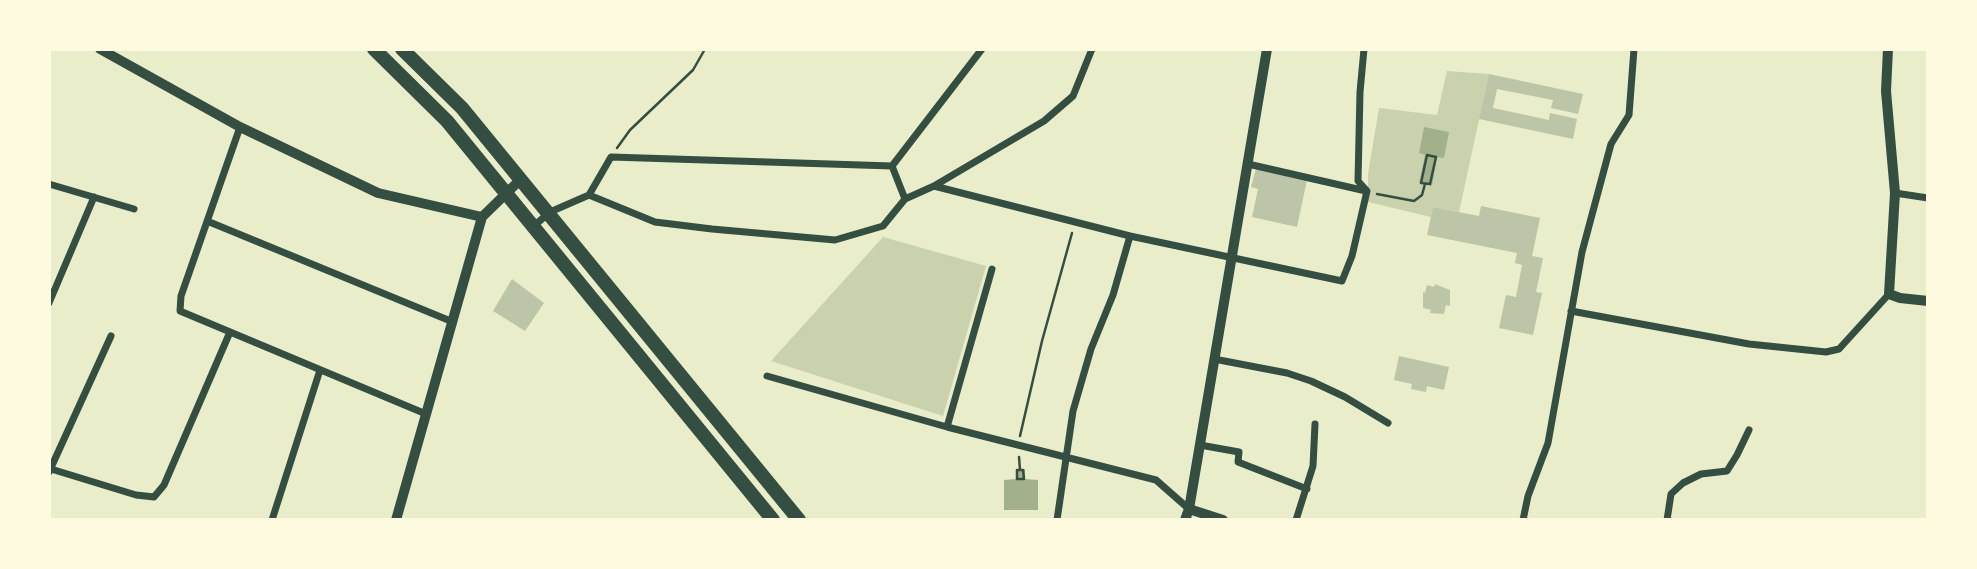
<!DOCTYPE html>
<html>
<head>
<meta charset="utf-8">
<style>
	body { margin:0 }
	#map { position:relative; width:1977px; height:569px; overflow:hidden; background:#e9edc9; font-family:"Public Sans",sans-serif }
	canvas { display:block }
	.frame { position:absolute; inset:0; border:51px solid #fefae0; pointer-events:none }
</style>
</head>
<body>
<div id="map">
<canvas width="1977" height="569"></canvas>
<div class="frame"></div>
</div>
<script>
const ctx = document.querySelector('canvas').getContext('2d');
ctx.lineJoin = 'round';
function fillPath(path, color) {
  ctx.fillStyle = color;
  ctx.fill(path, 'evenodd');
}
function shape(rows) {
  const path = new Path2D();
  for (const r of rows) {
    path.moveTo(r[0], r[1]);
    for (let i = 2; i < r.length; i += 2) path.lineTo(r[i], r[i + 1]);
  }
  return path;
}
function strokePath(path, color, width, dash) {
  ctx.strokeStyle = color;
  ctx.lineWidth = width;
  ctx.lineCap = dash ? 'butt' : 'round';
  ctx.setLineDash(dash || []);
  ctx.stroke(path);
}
fillPath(shape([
	[1447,71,1489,74,1459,212,1433,207,1431,217,1368,202,1368,174,1379,108,1437,115],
	[883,237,986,266,943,416,771,361]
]), '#cad2ad');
fillPath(shape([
	[1424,127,1449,132,1444,158,1437,157,1432,186,1419,183,1425,155,1419,153],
	[1016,469,1025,469,1025,479,1038,480,1038,510,1004,510,1004,480,1016,479]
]), '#a3b18a');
fillPath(shape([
	[1489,74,1583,94,1578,114,1551,108,1553,100,1497,89,1493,108,1549,120,1550,113,1577,119,1573,139,1479,119],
	[1256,169,1307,180,1297,227,1252,217,1258,189,1251,187],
	[1481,206,1540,218,1532,256,1543,258,1536,292,1542,293,1533,335,1499,328,1506,295,1516,297,1522,265,1515,263,1517,253,1427,235,1433,207,1479,216],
	[512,279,544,303,525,331,493,311],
	[1435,284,1450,290,1450,306,1446,305,1444,314,1430,313,1431,310,1423,308,1423,292,1425,293,1427,285,1434,287],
	[1399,356,1449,367,1444,390,1427,386,1426,392,1411,389,1412,384,1394,380]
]), '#bcc5a7');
strokePath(shape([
	[617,148,630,130,693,70,705,49],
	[1427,155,1436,157,1430,184,1421,183,1427,155],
	[1377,194,1414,201,1422,195,1425,184],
	[1020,436,1042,341,1072,233],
	[1019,457,1020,470],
	[1017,470,1023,470,1024,479,1017,479,1017,470]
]), '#344e41', 2.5);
strokePath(shape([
	[240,127,181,296,180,311,426,414],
	[1248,164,1366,191],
	[49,184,134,209],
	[934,186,1130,236,1342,281,1352,256,1367,191,1358,181,1360,92,1364,49],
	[1895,193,1928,198],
	[589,195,611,157,892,166],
	[905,199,892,166,982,49],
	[207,221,453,322],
	[535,225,550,212,589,195,655,222,712,229,835,240,883,226,905,199,934,186,1044,121,1073,96,1092,49],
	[49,303,94,197],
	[1571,311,1749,344,1826,352,1839,349,1889,294],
	[1214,359,1287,373,1311,381,1345,397,1388,423],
	[767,376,947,427,1156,480,1189,509],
	[947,427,992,269],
	[1200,445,1239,452,1238,462,1307,489],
	[51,469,136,495,154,497,164,485,230,332],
	[49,472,111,336],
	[272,520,320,370],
	[1057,520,1073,411,1091,349,1113,295,1130,236],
	[1296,520,1313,466,1315,424],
	[1523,520,1528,496,1548,443,1582,252,1611,144,1629,115,1634,49],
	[1667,520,1671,494,1683,483,1701,474,1727,471,1737,455,1749,430]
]), '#344e41', 7);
strokePath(shape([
	[100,49,240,127,378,193,482,217],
	[1888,49,1886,91,1895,193,1889,294,1900,298,1928,301],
	[1189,509,1223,520],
	[396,520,482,217,520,180],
	[1185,520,1189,509,1267,49]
]), '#344e41', 10);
strokePath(shape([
	[374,49,447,121,773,520],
	[402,49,462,108,799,520]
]), '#344e41', 14);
</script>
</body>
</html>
